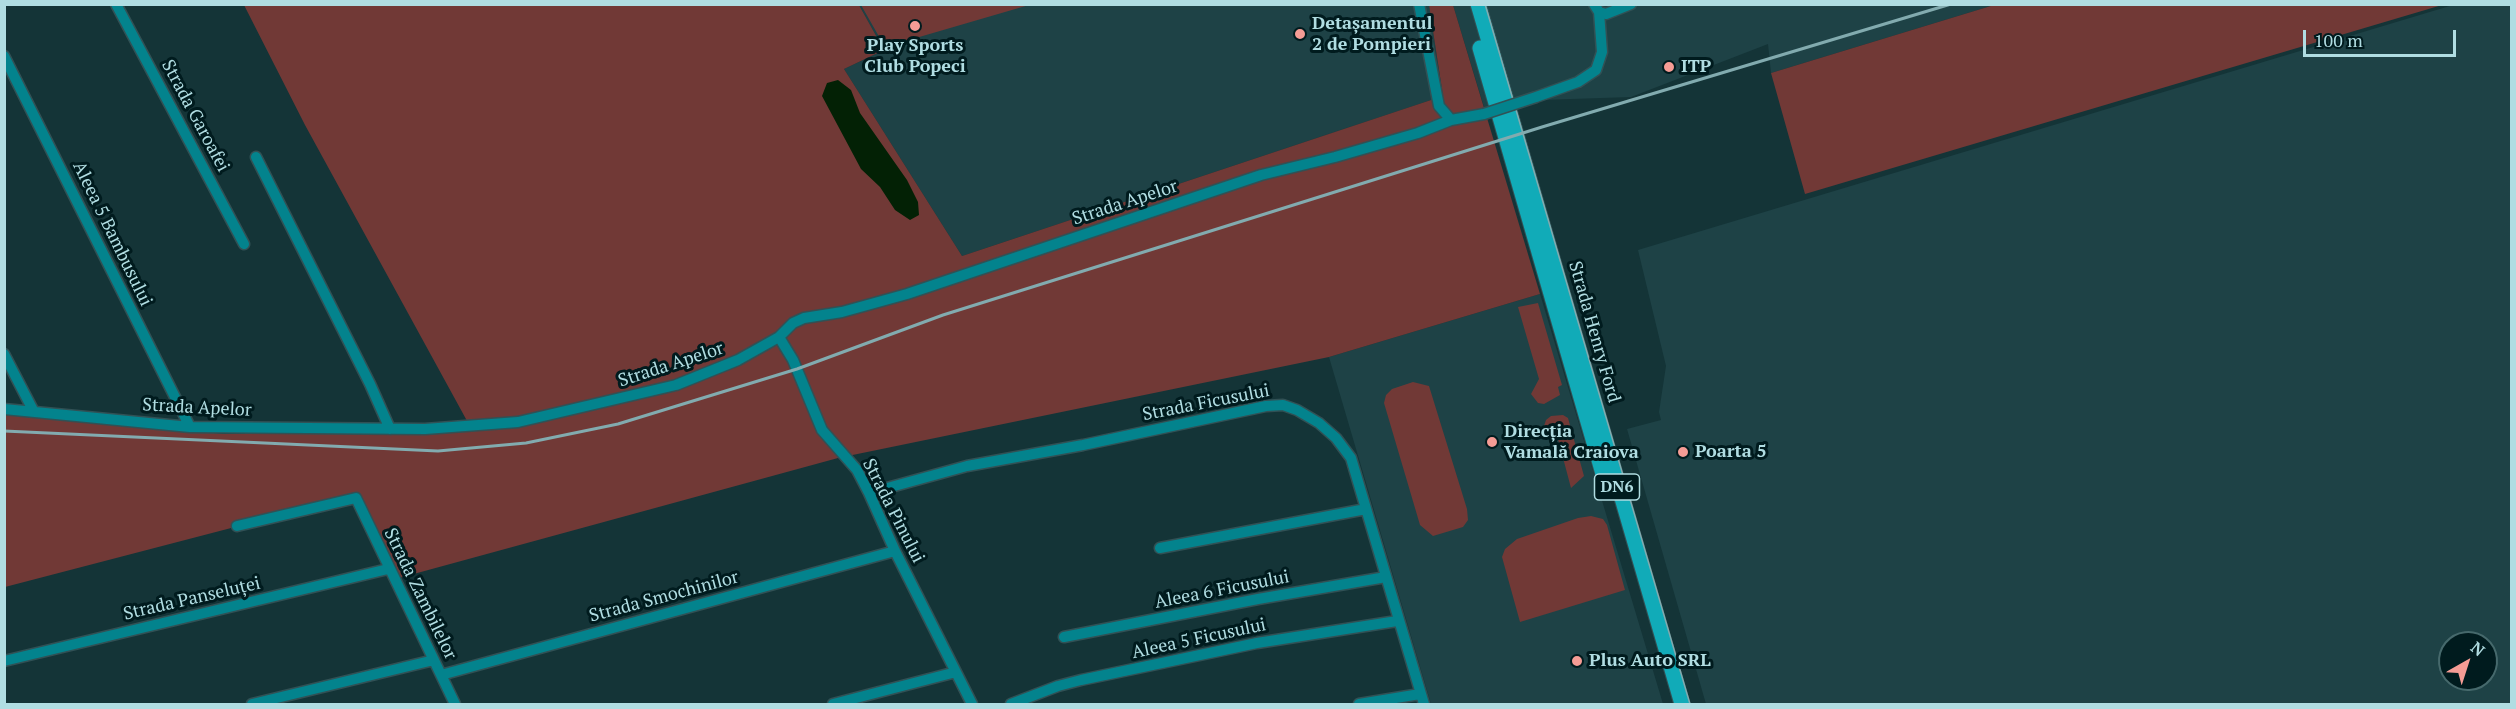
<!DOCTYPE html>
<html>
<head>
<meta charset="utf-8">
<style>
	body { margin:0 }
	#map { position:relative; width:2516px; height:709px; overflow:hidden; background:#143437; font-family:"PT Serif",serif }
	canvas { display:block }
	.frame { position:absolute; inset:0; border:6px solid #b0dde2; pointer-events:none }
	.north { position:absolute; left:2438px; top:631px; width:60px; height:60px; box-sizing:border-box; background:#001b1e; border:2px solid #46696c; border-radius:50%; rotate:39deg; font-size:16px; font-weight:700; line-height:24px; text-align:center; color:#b0dde2 }
	.north::after { content:''; display:block; margin:auto; width:21px; height:27px; background:#f59c95; clip-path:polygon(50% 0,100% 100%,50% 72%,0 100%) }
	.scale { position:absolute; left:2303px; top:30px; width:153px; height:27px; box-sizing:border-box; border:3px solid #b0dde2; border-top:0; padding-left:8px; font-size:18px; line-height:21px; white-space:nowrap; color:#b0dde2; -webkit-text-stroke:4px #001b1e; paint-order:stroke }
</style>
</head>
<body>
<div id="map">
<canvas width="2516" height="709"></canvas>
<div class="frame"></div>
<div class="north">N</div>
<div class="scale">100 m</div>
</div>
<script>
const ctx = document.querySelector('canvas').getContext('2d');
ctx.lineJoin = 'round';
function fillPath(path, color) {
  ctx.fillStyle = color;
  ctx.fill(path, 'evenodd');
}
function shape(rows) {
  const path = new Path2D();
  for (const r of rows) {
    path.moveTo(r[0], r[1]);
    for (let i = 2; i < r.length; i += 2) path.lineTo(r[i], r[i + 1]);
  }
  return path;
}
function strokePath(path, color, width, dash) {
  ctx.strokeStyle = color;
  ctx.lineWidth = width;
  ctx.lineCap = dash ? 'butt' : 'round';
  ctx.setLineDash(dash || []);
  ctx.stroke(path);
}
function write(font, color, halo, rows, align = 'center') {
  ctx.font = font + ' "PT Serif",serif';
  ctx.lineWidth = 6;
  ctx.setLineDash([]);
  ctx.textBaseline = 'middle';
  ctx.strokeStyle = halo;
  ctx.fillStyle = color;
  for (const [text, x, y, turn = 0] of rows) {
    ctx.save();
    ctx.translate(x, y);
    ctx.rotate((+turn || 0) * Math.PI / 180);
    ctx.textAlign = isNaN(turn) ? turn : align;
    if (halo) ctx.strokeText(text, 0, 0);
    ctx.fillText(text, 0, 0);
    ctx.restore();
  }
}
fillPath(shape([
	[1429,4,1443,96,962,256,844,69,884,50,859,5],
	[1453,5,1994,5,1771,73,1768,44,1631,97,1541,100,1487,117],
	[2453,5,2511,5,2511,704,1706,704,1627,429,1661,420,1659,412,1666,366,1638,250],
	[2450,643,2486,643,2486,679,2450,679],
	[1540,294,1663,704,1431,704,1329,357]
]), '#1e4246');
fillPath(shape([
	[244,5,859,5,884,50,844,69,962,256,1443,96,1429,5,1453,5,1540,294,1329,357,838,458,399,578,350,497,5,587,5,414,225,434,401,434,472,430,305,125],
	[861,5,1029,5,885,47],
	[1994,5,1994,4,2442,5,1805,194,1771,73],
	[1538,303,1562,385,1558,387,1560,395,1544,404,1538,403,1531,394,1539,379,1518,307],
	[1413,382,1429,386,1467,509,1468,520,1463,527,1433,536,1420,525,1384,403,1386,395,1392,389],
	[1563,415,1568,418,1584,476,1571,488,1558,439,1547,436,1543,429,1546,420,1551,416],
	[1591,516,1603,519,1607,525,1625,590,1520,622,1502,557,1505,549,1517,539,1578,518]
]), '#713936');
fillPath(shape([
	[838,80,851,90,860,113,907,180,918,202,919,215,910,220,895,210,880,187,861,169,822,96,827,83]
]), '#032105');
const minor = shape([
	[116,4,244,244],
	[1419,4,1439,106,1451,120],
	[1594,4,1599,12,1606,14,1631,4],
	[4,56,190,427],
	[1536,97,1578,82,1596,70,1602,52,1599,12],
	[256,157,370,384,390,429],
	[779,337,793,360,822,430,857,470,869,493,895,551,972,704],
	[4,354,34,412],
	[4,409,190,427,425,429,518,422,676,385,738,360,779,337,793,323,804,318,842,312,907,294,1261,175,1335,157,1418,133,1451,120,1484,114],
	[869,493,967,466,1083,445,1266,406,1283,405,1297,410,1319,423,1336,438,1351,458,1424,704],
	[237,526,356,498,455,704],
	[1160,548,1366,509],
	[1064,637,1258,599,1386,577],
	[4,661,388,569],
	[441,675,895,551],
	[252,704,434,660],
	[833,704,956,672],
	[1011,704,1058,686,1081,680,1257,643,1397,621],
	[1359,704,1420,694]
]);
const primary = shape([
	[1478,4,1682,704],
	[1480,48,1603,474]
]);
strokePath(minor, '#315155', 13);
strokePath(primary, '#315155', 17);
strokePath(minor, '#03838d', 10);
strokePath(primary, '#11abb8', 15);
strokePath(shape([
	[1485,4,1690,704]
]), '#82abaf', 1.5);
strokePath(shape([
	[4,431,438,451,526,443,618,424,797,369,943,315,1542,127,1951,4]
]), '#82abaf', 3);
const minorBridge = shape([
	[1484,114,1536,97]
]);
strokePath(minorBridge, '#315155', 13, []);
strokePath(minorBridge, '#03838d', 10);
for (const [x, y, r, color] of [
	[915,26,6,"#f59c95"],
	[1300,34,6,"#f59c95"],
	[1669,67,6,"#f59c95"],
	[1492,442,6,"#f59c95"],
	[1683,452,6,"#f59c95"],
	[1577,661,6,"#f59c95"]
]) {
  const dot = new Path2D();
  dot.arc(x, y, r, 0, 2 * Math.PI);
  ctx.fillStyle = color;
  ctx.fill(dot);
  strokePath(dot, '#001b1e', 2);
}
for (const [x, y, w] of [
	[1617,487,45]
]) {
  const box = new Path2D();
  box.roundRect(x - w / 2, y - 13, w, 26, 4.5);
  ctx.fillStyle = '#001b1e';
  ctx.fill(box);
  strokePath(box, '#b0dde2', 1.5);
}
write('bold 16px', '#b0dde2', null, [
	["DN6",1617,487]
]);
write('bold 18px', '#b0dde2', '#001b1e', [
	["Detașamentul",1312,24],
	["2 de Pompieri",1312,45],
	["Play Sports",915,46,"center"],
	["Club Popeci",915,67,"center"],
	["ITP",1681,67],
	["Direcția",1504,432],
	["Vamală Craiova",1504,453],
	["Poarta 5",1695,452],
	["Plus Auto SRL",1589,661]
], 'left');
write('18px', '#b0dde2', '#001b1e', [
	["Strada Garoafei",195,116,62],
	["Strada Apelor",1125,203,-18],
	["Aleea 5 Bambusului",112,234,64],
	["Strada Henry Ford",1594,332,74],
	["Strada Apelor",671,365,-18],
	["Strada Ficusului",1206,403,-11],
	["Strada Apelor",197,408,3],
	["Strada Pinului",893,511,63],
	["Aleea 6 Ficusului",1222,590,-11],
	["Strada Zambilelor",420,594,64],
	["Strada Smochinilor",664,597,-15],
	["Strada Panseluței",192,599,-13],
	["Aleea 5 Ficusului",1199,639,-12]
]);
</script>
</body>
</html>
